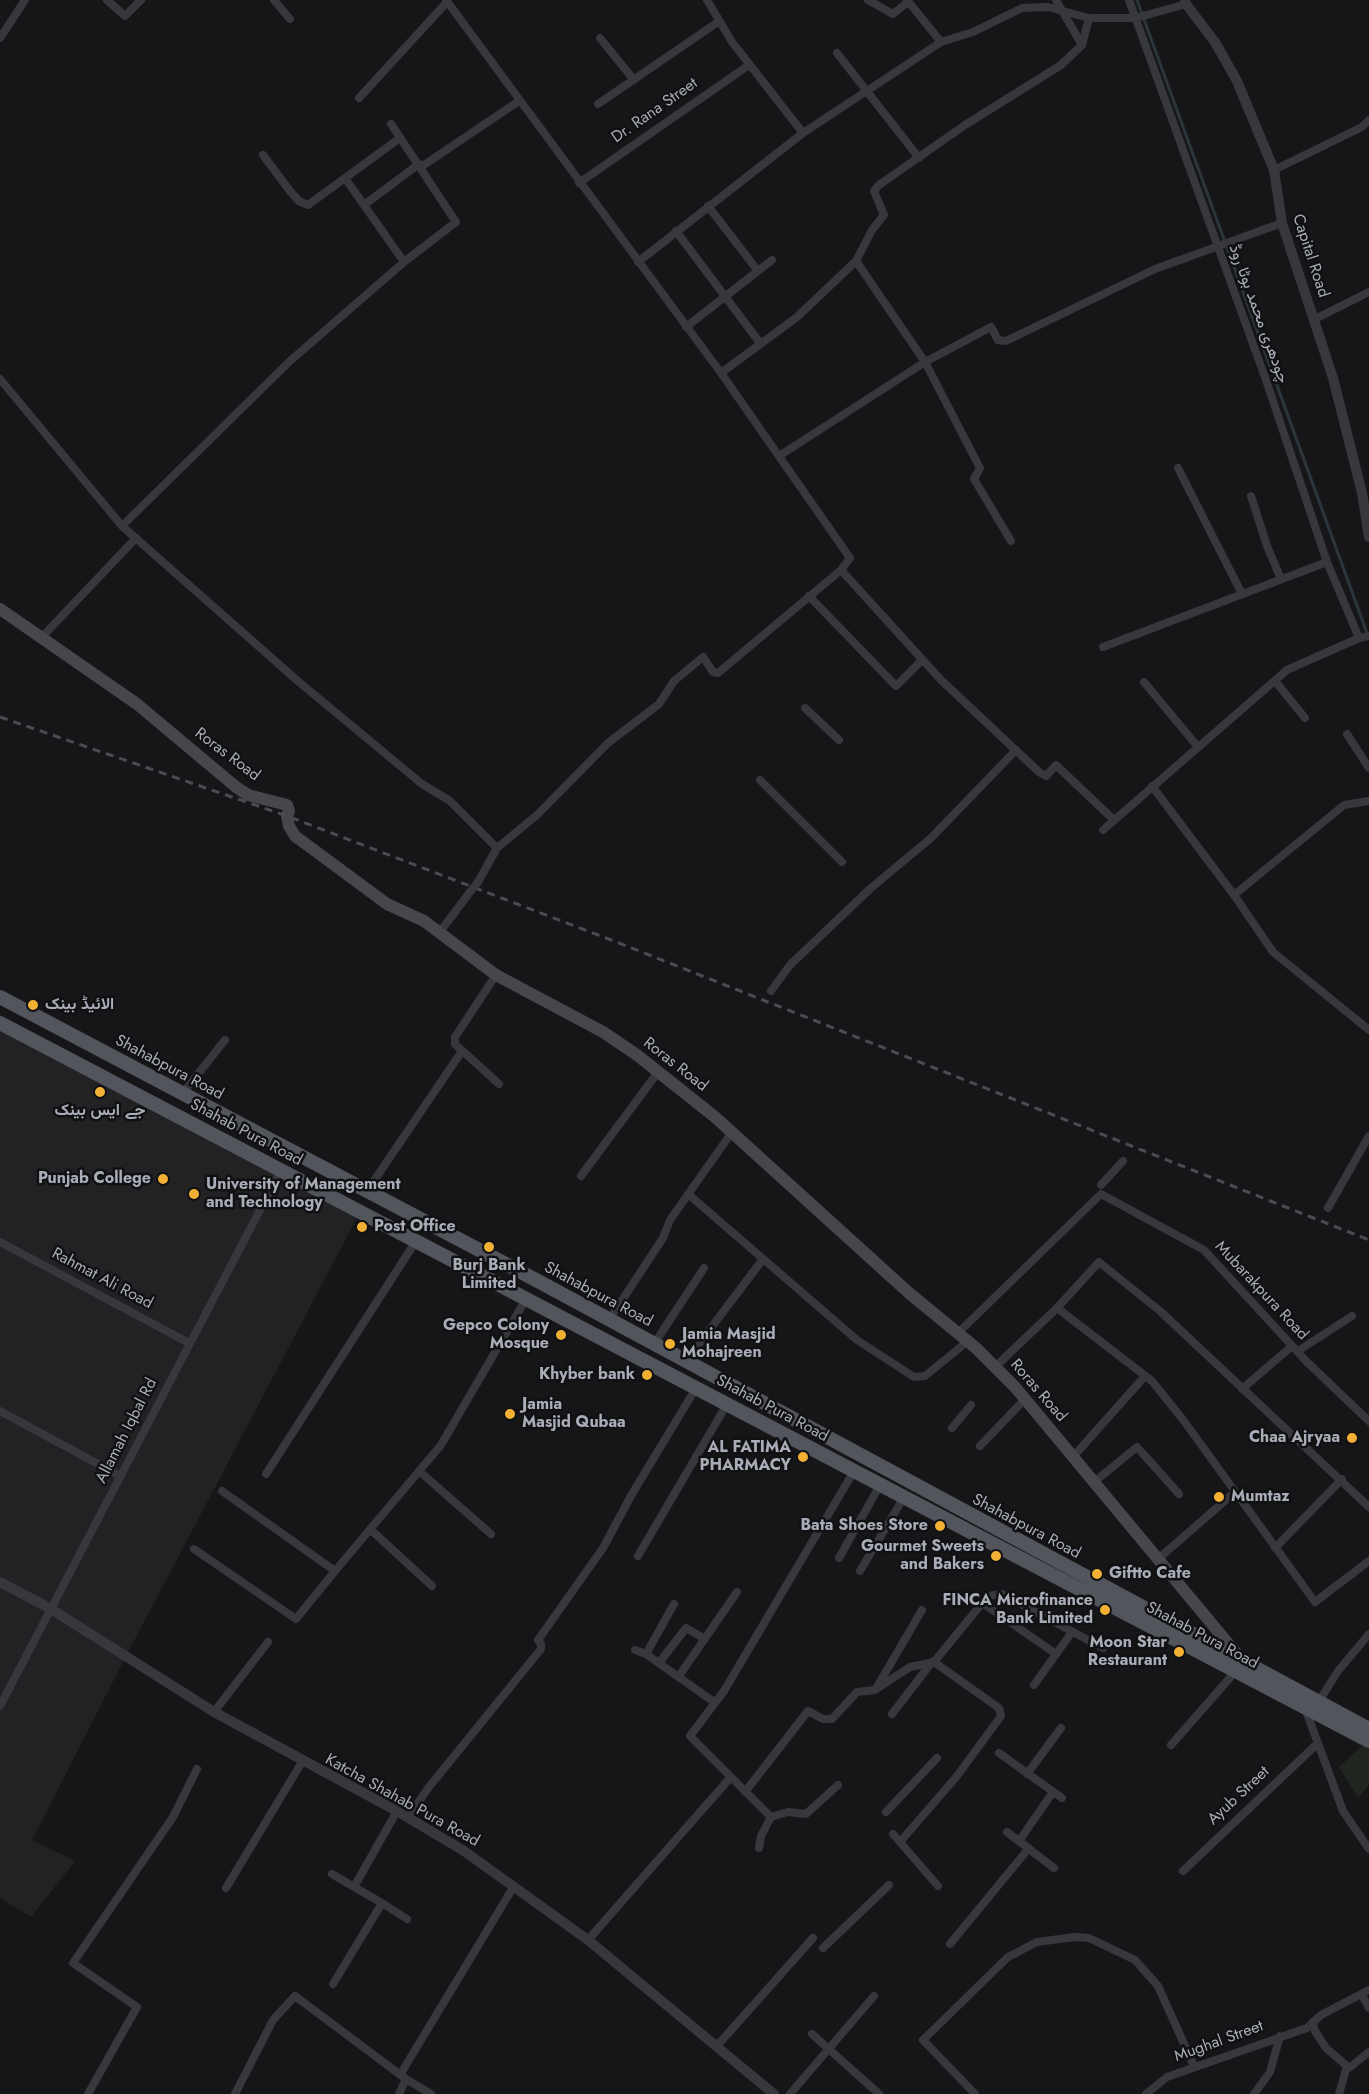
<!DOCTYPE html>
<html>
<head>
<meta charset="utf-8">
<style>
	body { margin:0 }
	canvas { display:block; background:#161618 }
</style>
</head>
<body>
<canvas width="1369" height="2094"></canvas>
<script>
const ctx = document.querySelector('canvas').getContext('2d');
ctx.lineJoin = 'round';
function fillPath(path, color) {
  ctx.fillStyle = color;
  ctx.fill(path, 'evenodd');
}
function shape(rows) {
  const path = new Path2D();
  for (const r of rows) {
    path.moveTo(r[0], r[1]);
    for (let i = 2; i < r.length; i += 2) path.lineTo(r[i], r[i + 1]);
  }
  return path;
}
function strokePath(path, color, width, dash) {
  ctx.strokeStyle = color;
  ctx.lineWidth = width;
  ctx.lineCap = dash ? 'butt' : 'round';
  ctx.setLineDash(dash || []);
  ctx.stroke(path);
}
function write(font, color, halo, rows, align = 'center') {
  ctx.font = font + ' Jost,Vazirmatn,sans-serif';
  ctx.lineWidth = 5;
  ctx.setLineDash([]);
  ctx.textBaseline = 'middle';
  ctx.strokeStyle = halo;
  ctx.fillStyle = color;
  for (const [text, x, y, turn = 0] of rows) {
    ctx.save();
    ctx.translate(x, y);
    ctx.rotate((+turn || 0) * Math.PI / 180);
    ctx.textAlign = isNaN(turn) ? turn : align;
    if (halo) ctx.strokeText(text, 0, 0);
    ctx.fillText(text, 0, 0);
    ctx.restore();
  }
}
fillPath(shape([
	[0,1023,360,1212,126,1656,32,1840,75,1861,31,1917,0,1898]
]), '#222225');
fillPath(shape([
	[1363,1745,1369,1749,1369,1785,1358,1798,1339,1767]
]), '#1e261f');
strokePath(shape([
	[1137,0,1368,636]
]), '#2c353c', 3);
strokePath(shape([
	[107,0,125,16,141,0],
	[274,0,290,19],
	[446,0,721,373,850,558,841,570,718,673,713,672,703,657,674,681,659,704,608,743,537,815,497,848,478,882],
	[707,0,732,42,803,133],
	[868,0,893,14,908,2],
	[907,0,941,42],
	[1056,0,1082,45],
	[1129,0,1266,380,1327,562,1359,638],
	[0,38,25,0],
	[600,38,634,80],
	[837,53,919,158],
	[359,98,447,2],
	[598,104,718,22],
	[263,155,290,191,299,201,308,205,400,138],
	[421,167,519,101],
	[1274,170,1362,127,1369,120],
	[345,178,404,262],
	[579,183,749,65],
	[364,205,419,164],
	[708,206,758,271],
	[676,231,760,343],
	[856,261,925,362,980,468,974,479,1011,541],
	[638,262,803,133,941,42,973,32,1022,8,1048,7,1089,18],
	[1315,319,1369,292],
	[686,327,772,260],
	[721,373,797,317,856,261,872,230,884,215,874,191,879,185,965,125,1061,65,1082,45,1089,18,1136,18,1186,4],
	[0,379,122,526,299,682,422,784,450,801,497,848],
	[779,456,925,362,991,327,998,340,1006,341,1155,269,1282,223],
	[1178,468,1242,594],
	[1251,496,1267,546,1281,579],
	[122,526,290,361,404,262,456,222,391,124],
	[841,570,941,680,1039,772,1046,776,1056,765,1114,820],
	[809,596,896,686,922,660],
	[41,638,136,538],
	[1103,647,1327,562],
	[1275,681,1305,718],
	[1144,682,1198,747],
	[805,708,839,740],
	[1347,734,1369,768],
	[760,780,842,862],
	[1152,786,1234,895,1273,952,1369,1030],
	[1103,830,1287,670,1359,638,1369,636],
	[1234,895,1344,805,1369,801],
	[439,933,470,892],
	[496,975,455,1037,455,1044,499,1084],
	[771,991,790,965,871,888,931,838,1016,750],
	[182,1094,225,1040],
	[581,1176,658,1072],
	[1101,1185,1123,1161],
	[367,1191,462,1051],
	[688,1194,857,1340,914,1377,925,1376,968,1341],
	[1328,1208,1369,1136],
	[0,1242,189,1343],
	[1057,1308,1152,1381,1184,1421,1315,1602,1369,1561],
	[609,1320,663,1238,670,1220,732,1132],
	[958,1333,1101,1194,1204,1250,1307,1362,1369,1421],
	[654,1344,704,1268],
	[1298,1351,1352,1316],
	[686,1361,763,1259],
	[995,1367,1057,1308,1099,1262,1160,1311,1369,1507],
	[1242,1389,1292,1346],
	[0,1411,120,1476],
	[952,1428,971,1405],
	[980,1446,1025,1399],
	[1072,1458,1145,1376],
	[419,1471,491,1534],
	[266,1474,416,1241],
	[1093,1483,1137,1447,1179,1494],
	[222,1491,335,1571,441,1445,526,1299],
	[370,1529,432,1586],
	[1275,1548,1342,1479],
	[194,1549,296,1619,335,1571],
	[638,1556,727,1404],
	[839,1558,880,1485],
	[1158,1559,1235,1492],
	[860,1571,904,1497],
	[981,1602,1056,1654],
	[635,1650,646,1654,714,1702],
	[646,1654,674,1604],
	[659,1663,686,1628,705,1639],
	[679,1676,737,1592],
	[1034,1685,1072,1632],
	[877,1687,922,1610],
	[1318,1703,1338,1671,1369,1634],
	[0,1706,281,1170],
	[1305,1708,1343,1811,1369,1849],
	[214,1712,268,1642],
	[892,1714,932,1662],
	[1171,1745,1235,1672],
	[999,1753,1062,1798],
	[1027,1774,1061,1728],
	[745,1792,808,1711,823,1719,832,1719,857,1692,875,1690,910,1667,934,1662,988,1596,1002,1594,1103,1648],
	[886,1812,937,1758],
	[408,1817,429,1787,541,1649,541,1644,538,1640,603,1548,632,1494,696,1388],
	[771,1817,690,1736,724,1691,854,1471],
	[1007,1832,1054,1868],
	[893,1834,938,1886],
	[1019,1841,1053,1792],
	[900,1842,957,1776,1001,1716,999,1708,934,1662],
	[759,1848,761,1836,771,1817,788,1812,806,1814,838,1785],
	[1183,1871,1317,1744],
	[332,1874,354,1887],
	[226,1888,302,1762],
	[382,1903,407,1919],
	[588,1940,730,1778],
	[950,1944,1029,1848],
	[823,1948,889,1885],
	[333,1984,382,1903,354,1887,397,1811],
	[1362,1995,1369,2008],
	[1313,2022,1315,2031,1326,2048,1347,2066,1339,2094],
	[812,2034,879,2094],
	[716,2047,813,1938],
	[1349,2068,1369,2052],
	[400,2075,514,1886],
	[88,2094,137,2007,73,1963,173,1817,197,1769],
	[235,2094,273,2020,295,1996,406,2079,431,2094],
	[399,2094,406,2079],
	[790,2094,874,1996],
	[975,2094,923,2040,1008,1957,1037,1942,1075,1937,1089,1938,1135,1960,1158,1986,1194,2066],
	[1146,2094,1167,2077,1307,2028,1321,2015,1369,1990],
	[1254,2094,1270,2072,1280,2036]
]), '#37383d', 8);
strokePath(shape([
	[1185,0,1186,4,1215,42,1237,81,1274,170,1282,223,1333,378,1362,493,1369,537],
	[0,1582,51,1609,214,1712,397,1811,464,1851,588,1940,774,2094]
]), '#37383d', 10);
strokePath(shape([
	[0,609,137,704,236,787,248,795,287,805,289,811,287,816,289,826,295,836,387,904,424,921,496,975,603,1032,637,1055,715,1117,909,1293,976,1348,1015,1387,1241,1659]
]), '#45474d', 12);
strokePath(shape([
	[0,997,536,1280,1369,1729],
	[0,1023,1369,1741]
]), '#53555c', 14);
strokePath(shape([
	[0,717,287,816,619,943,1369,1240]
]), '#4a4c52', 3, [8, 6]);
strokePath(shape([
	[470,892,478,882]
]), '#37383d', 8);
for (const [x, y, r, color] of [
	[33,1005,6,"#f2b134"],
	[100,1092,6,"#f2b134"],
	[163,1179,6,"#f2b134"],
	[194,1194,6,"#f2b134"],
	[362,1227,6,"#f2b134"],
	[489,1247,6,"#f2b134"],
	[561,1335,6,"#f2b134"],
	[670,1344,6,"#f2b134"],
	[647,1375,6,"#f2b134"],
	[510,1414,6,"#f2b134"],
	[1352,1438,6,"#f2b134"],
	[803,1457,6,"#f2b134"],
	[1219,1497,6,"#f2b134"],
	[940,1526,6,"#f2b134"],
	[996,1556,6,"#f2b134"],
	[1097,1574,6,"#f2b134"],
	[1105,1610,6,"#f2b134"],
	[1179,1652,6,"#f2b134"]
]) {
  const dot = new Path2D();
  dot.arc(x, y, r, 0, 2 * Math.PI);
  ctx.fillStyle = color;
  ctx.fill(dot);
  strokePath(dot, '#111113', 2);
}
write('16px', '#a8adb8', '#111113', [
	["Dr. Rana Street",655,111,-35],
	["Capital Road",1310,256,72],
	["چودھری محمد بوٹا روڈ",1258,314,70],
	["Roras Road",227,755,37],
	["Roras Road",675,1065,38],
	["Shahabpura Road",169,1068,28],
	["Shahab Pura Road",246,1133,28],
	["Rahmat Ali Road",102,1279,28],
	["Mubarakpura Road",1261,1291,47],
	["Shahabpura Road",598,1295,28],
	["Roras Road",1038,1391,49],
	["Shahab Pura Road",772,1409,28],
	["Allamah Iqbal Rd",127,1431,-63],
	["Shahabpura Road",1026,1527,28],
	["Shahab Pura Road",1202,1636,28],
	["Ayub Street",1239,1796,-43],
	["Katcha Shahab Pura Road",402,1801,29],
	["Mughal Street",1219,2042,-20]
]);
write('bold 16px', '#a8adb8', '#111113', [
	["الائیڈ بینک",45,1005,"left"],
	["جے ایس بینک",100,1111,"center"],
	["Punjab College",151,1179],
	["University of Management",206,1185,"left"],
	["and Technology",206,1203,"left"],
	["Post Office",374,1227,"left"],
	["Burj Bank",489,1266,"center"],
	["Limited",489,1284,"center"],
	["Gepco Colony",549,1326],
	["Mosque",549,1344],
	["Jamia Masjid",682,1335,"left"],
	["Mohajreen",682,1353,"left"],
	["Khyber bank",635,1375],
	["Jamia",522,1405,"left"],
	["Masjid Qubaa",522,1423,"left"],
	["Chaa Ajryaa",1340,1438],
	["AL FATIMA",791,1448],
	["PHARMACY",791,1466],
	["Mumtaz",1231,1497,"left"],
	["Bata Shoes Store",928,1526],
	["Gourmet Sweets",984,1547],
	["and Bakers",984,1565],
	["Giftto Cafe",1109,1574,"left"],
	["FINCA Microfinance",1093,1601],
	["Bank Limited",1093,1619],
	["Moon Star",1167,1643],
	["Restaurant",1167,1661]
], 'right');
</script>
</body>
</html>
